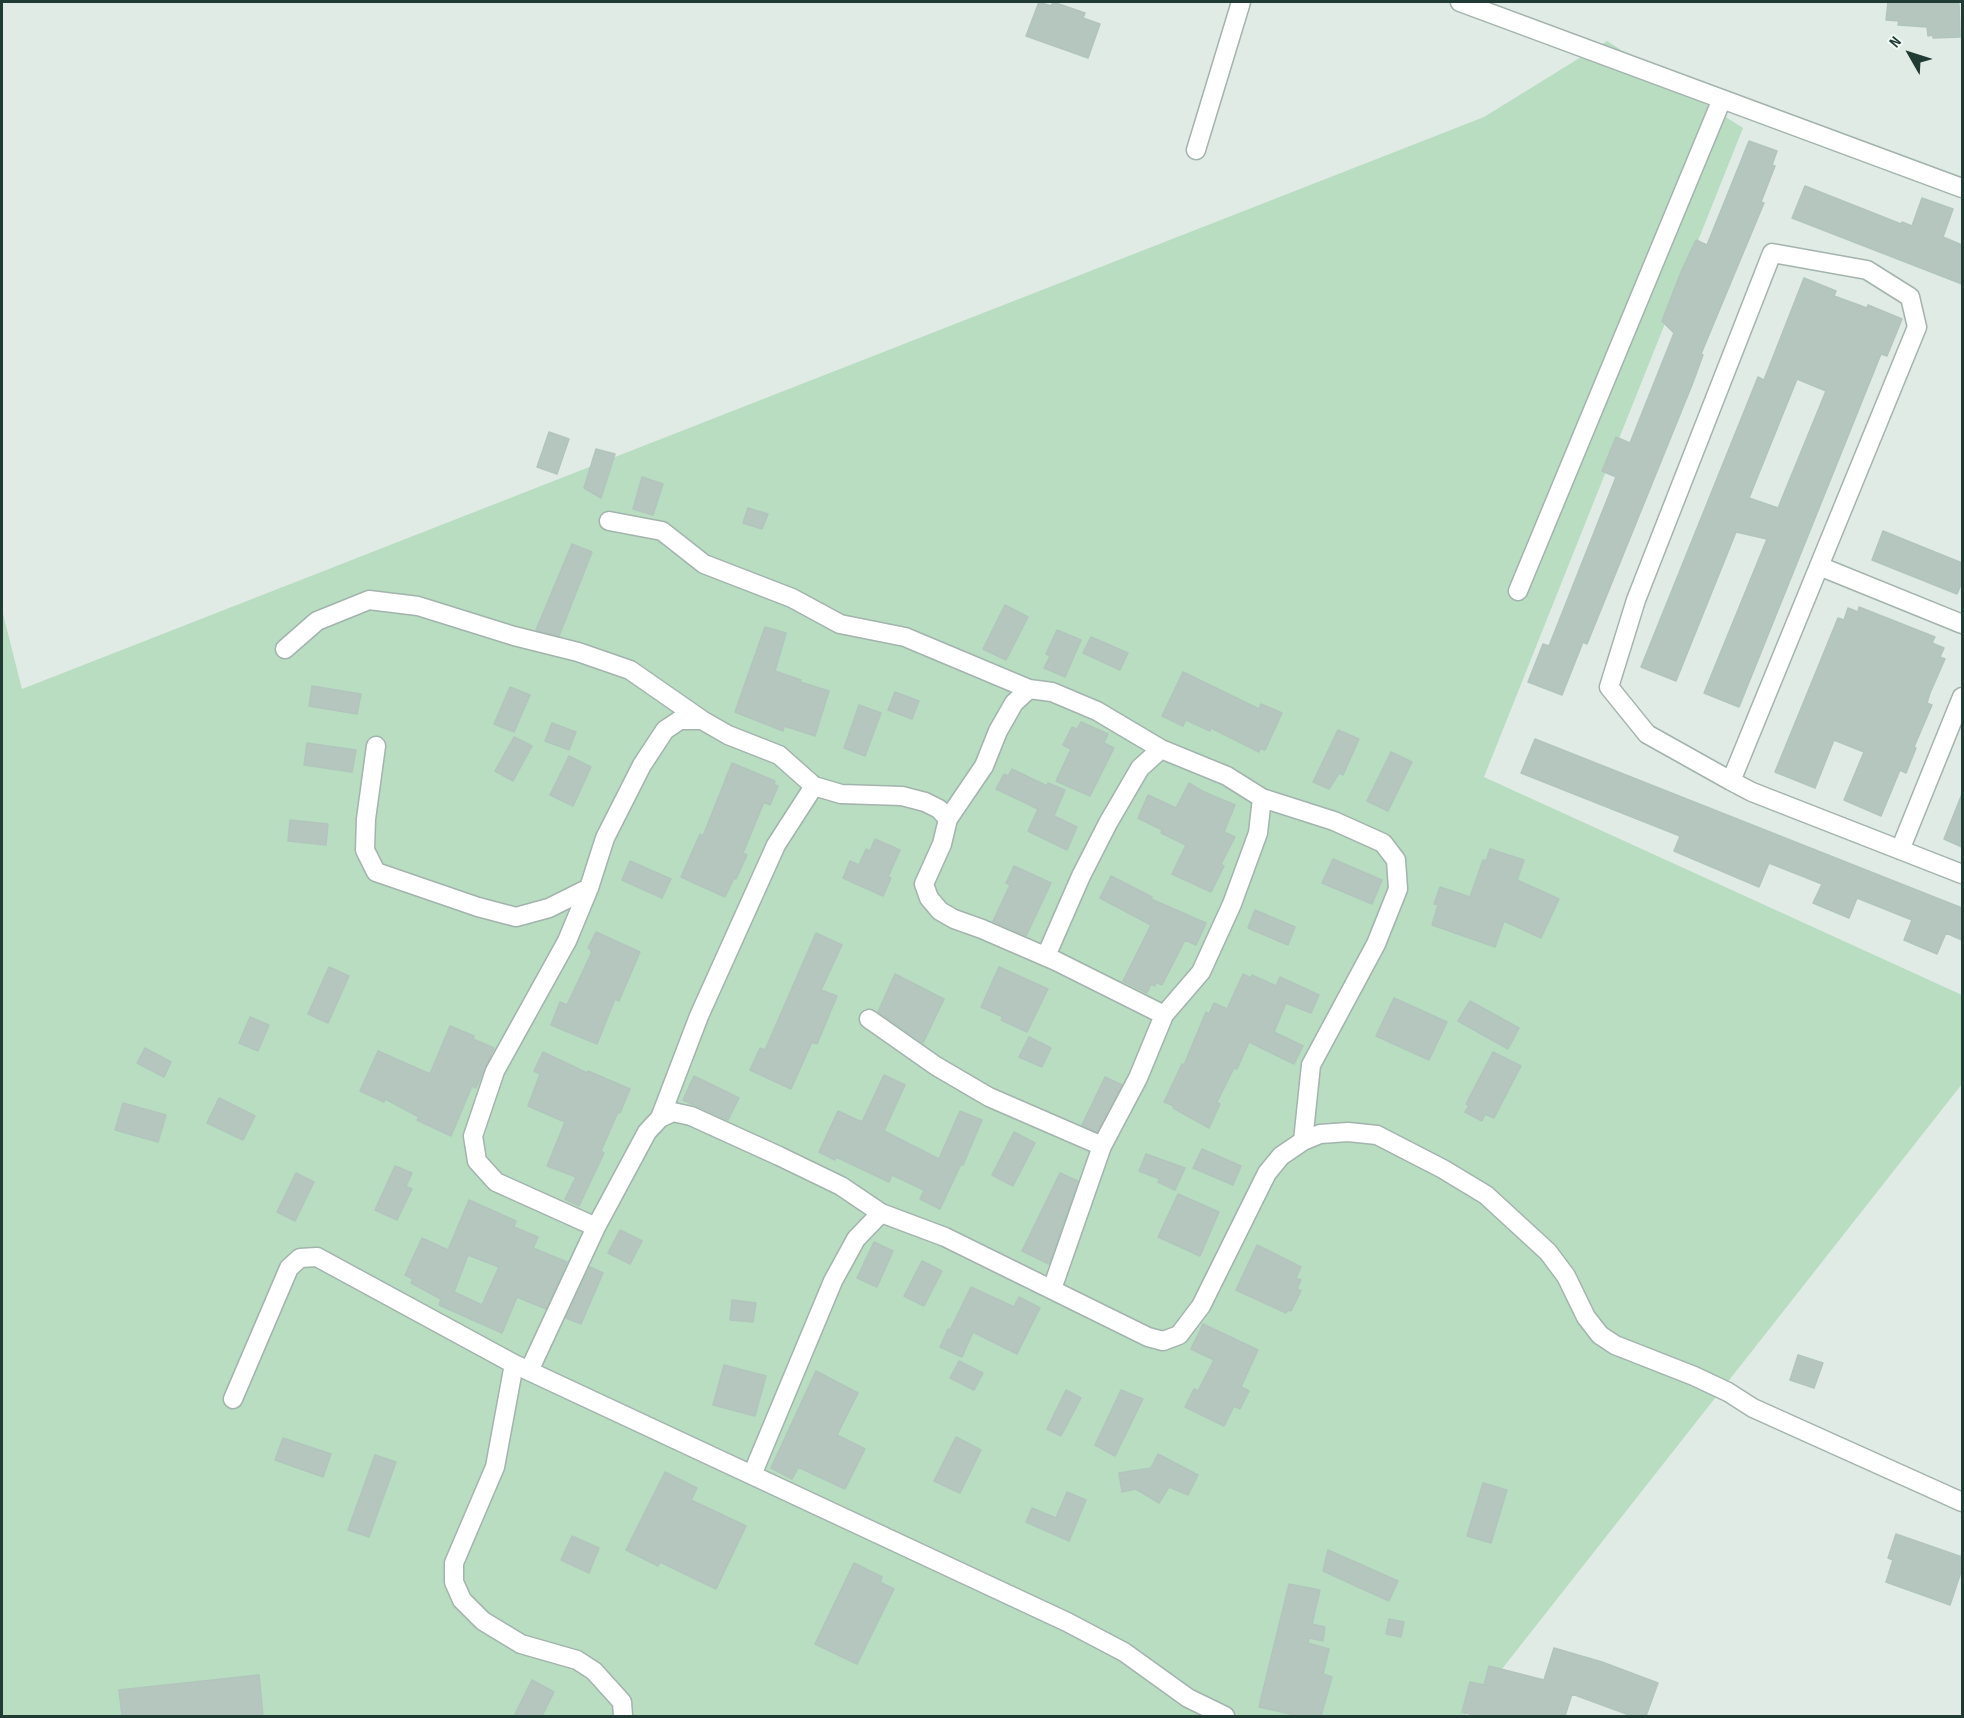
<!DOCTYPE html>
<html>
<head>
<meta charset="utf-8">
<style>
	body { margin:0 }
	#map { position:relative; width:1964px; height:1718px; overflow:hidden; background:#e0ebe6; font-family:"Sofia Sans Condensed",sans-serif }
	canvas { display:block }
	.frame { position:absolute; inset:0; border:3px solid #203b34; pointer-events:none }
	.north { position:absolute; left:1880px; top:24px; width:60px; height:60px; -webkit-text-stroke:4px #f0f8f4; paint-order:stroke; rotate:309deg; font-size:16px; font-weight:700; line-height:24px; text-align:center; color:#203b34 }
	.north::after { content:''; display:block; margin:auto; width:21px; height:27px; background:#203b34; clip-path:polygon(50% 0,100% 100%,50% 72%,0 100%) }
</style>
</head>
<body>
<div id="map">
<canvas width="1964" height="1718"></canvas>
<div class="frame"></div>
<div class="north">N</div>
</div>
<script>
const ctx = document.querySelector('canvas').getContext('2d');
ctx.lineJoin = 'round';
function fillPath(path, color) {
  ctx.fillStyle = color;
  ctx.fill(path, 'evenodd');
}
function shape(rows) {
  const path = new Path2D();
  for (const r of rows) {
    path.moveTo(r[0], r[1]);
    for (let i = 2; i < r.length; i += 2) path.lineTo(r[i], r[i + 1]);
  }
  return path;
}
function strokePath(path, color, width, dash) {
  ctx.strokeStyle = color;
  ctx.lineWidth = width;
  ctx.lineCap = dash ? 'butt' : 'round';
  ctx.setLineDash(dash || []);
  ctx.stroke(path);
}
fillPath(shape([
	[1607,41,1743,128,1484,777,1962,995,1962,1084,1465,1716,2,1716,2,610,22,689,1484,117]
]), '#b8ddc1');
const building = shape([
	[1039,2,1051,6,1053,2,1085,13,1083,18,1100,24,1088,58,1026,36,1039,2],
	[1888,2,1956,2,1959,4,1960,37,1933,38,1933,35,1928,36,1927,27,1898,25,1899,21,1886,20,1888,2],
	[1749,141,1777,151,1772,165,1775,166,1761,202,1764,203,1701,354,1703,355,1692,385,1587,644,1583,642,1562,695,1528,682,1543,644,1549,646,1616,477,1602,471,1616,437,1630,443,1674,333,1662,321,1681,272,1696,240,1707,245,1749,141],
	[1805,186,1901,224,1902,222,1912,226,1922,198,1953,209,1943,237,1962,245,1962,284,1792,218,1805,186],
	[1804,278,1836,291,1834,296,1867,308,1868,305,1902,319,1887,356,1881,354,1739,707,1704,693,1767,539,1736,532,1676,681,1641,667,1758,377,1764,380,1804,278],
	[1797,379,1826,391,1778,508,1749,498,1797,379],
	[549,432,569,439,557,474,537,467,549,432],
	[596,449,615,454,601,498,584,488,596,449],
	[642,477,663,484,653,515,633,509,642,477],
	[748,508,768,514,762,529,743,523,748,508],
	[1883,531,1962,563,1962,582,1957,594,1872,560,1883,531],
	[572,544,592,552,559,636,536,630,572,544],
	[1005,605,1028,617,1006,660,983,649,1005,605],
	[1859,607,1935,637,1932,643,1944,648,1940,657,1945,659,1930,693,1927,703,1932,705,1914,747,1916,748,1906,773,1900,770,1881,816,1844,800,1864,752,1834,740,1815,788,1775,772,1838,618,1844,620,1848,608,1858,612,1859,607],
	[765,627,786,633,775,671,801,680,800,682,829,691,815,736,784,726,783,731,735,712,765,627],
	[1057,630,1081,640,1065,677,1044,668,1050,656,1046,654,1057,630],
	[1091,637,1128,653,1120,670,1083,653,1091,637],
	[1183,672,1259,709,1261,704,1282,713,1265,750,1260,748,1259,752,1211,728,1210,731,1186,720,1183,726,1162,716,1183,672],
	[312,686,361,694,357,714,309,706,312,686],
	[510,687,530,695,514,732,494,724,510,687],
	[895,692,919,701,912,719,888,710,895,692],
	[859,705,881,713,865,756,844,748,859,705],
	[1081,722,1108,734,1104,743,1114,748,1090,796,1056,781,1071,749,1063,745,1072,727,1077,729,1081,722],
	[552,723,576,732,569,750,545,741,552,723],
	[1338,730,1359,739,1343,775,1339,773,1329,789,1313,782,1338,730],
	[514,737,532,746,513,781,495,771,514,737],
	[1535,739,1962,908,1962,940,1946,933,1937,954,1904,940,1912,920,1857,898,1849,918,1813,903,1822,884,1769,863,1759,887,1674,851,1680,836,1521,773,1535,739],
	[307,743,356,750,352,772,304,765,307,743],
	[1391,752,1412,762,1388,811,1367,801,1391,752],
	[569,756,591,767,573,806,550,795,569,756],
	[732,763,775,781,774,785,778,786,770,805,764,802,743,853,747,855,736,879,734,878,725,897,681,877,700,834,703,836,732,763],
	[1012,769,1047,786,1048,783,1065,790,1054,816,1077,827,1067,850,1028,831,1038,809,996,789,1004,774,1008,776,1012,769],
	[1189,783,1202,791,1235,805,1224,832,1235,837,1221,864,1224,866,1211,892,1172,874,1186,845,1161,833,1162,830,1138,818,1148,795,1176,808,1189,783],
	[1962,794,1962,847,1944,839,1962,794],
	[290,820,328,824,326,845,288,841,290,820],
	[875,839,900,850,888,877,891,878,883,896,843,878,850,861,859,865,866,849,870,851,875,839],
	[1490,849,1524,860,1517,880,1559,899,1541,938,1504,921,1495,947,1432,925,1438,905,1434,904,1440,887,1470,897,1483,860,1486,861,1490,849],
	[1333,859,1382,880,1372,904,1322,883,1333,859],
	[630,861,671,879,662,898,622,880,630,861],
	[1014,866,1051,883,1026,936,993,921,1010,885,1006,883,1014,866],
	[1111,876,1152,897,1151,899,1206,923,1196,945,1185,940,1162,985,1156,982,1155,986,1151,984,1147,993,1123,981,1151,925,1100,898,1111,876],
	[1255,910,1295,927,1288,945,1248,928,1255,910],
	[596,932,640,952,619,1001,615,999,597,1044,551,1025,560,1002,567,1005,591,954,591,950,588,948,596,932],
	[816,933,842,945,821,990,837,996,817,1044,812,1042,791,1089,750,1070,760,1048,765,1050,816,933],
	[329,967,349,976,328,1023,308,1014,329,967],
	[999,967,1048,989,1027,1032,1001,1020,1003,1017,981,1007,999,967],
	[895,974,944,999,923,1043,878,1012,895,974],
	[1243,974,1251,978,1252,975,1276,986,1280,977,1319,995,1311,1013,1286,1003,1274,1032,1303,1046,1294,1064,1249,1042,1237,1069,1234,1068,1217,1102,1220,1104,1209,1128,1173,1108,1174,1106,1164,1102,1182,1064,1184,1065,1206,1012,1209,1014,1214,1003,1227,1009,1243,974],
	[1394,998,1447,1022,1429,1060,1376,1036,1394,998],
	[1470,1001,1519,1028,1508,1049,1458,1021,1470,1001],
	[250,1017,269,1025,258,1051,239,1043,250,1017],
	[450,1026,474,1036,473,1039,494,1048,476,1088,472,1086,451,1136,417,1120,419,1117,385,1099,384,1102,360,1091,378,1051,430,1074,450,1026],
	[1029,1037,1051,1048,1042,1067,1019,1057,1029,1037],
	[145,1048,171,1062,164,1077,137,1063,145,1048],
	[543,1052,587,1073,588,1071,630,1089,620,1113,618,1112,601,1151,604,1153,579,1206,565,1199,576,1177,547,1166,565,1122,528,1106,540,1074,534,1071,543,1052],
	[1493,1052,1521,1066,1494,1118,1485,1114,1482,1121,1465,1112,1469,1106,1466,1104,1493,1052],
	[884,1075,905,1085,884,1131,939,1159,960,1111,982,1120,963,1165,961,1164,940,1209,920,1199,924,1190,892,1175,889,1182,836,1157,835,1160,819,1152,838,1111,862,1122,884,1075],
	[694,1076,739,1098,728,1120,683,1100,694,1076],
	[1105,1077,1122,1085,1097,1132,1082,1125,1105,1077],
	[219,1098,255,1116,243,1140,207,1123,219,1098],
	[123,1103,166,1115,158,1142,115,1130,123,1103],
	[1014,1132,1035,1143,1013,1186,992,1175,1014,1132],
	[1202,1149,1241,1166,1233,1185,1193,1168,1202,1149],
	[1146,1154,1185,1168,1175,1190,1158,1182,1160,1179,1139,1171,1146,1154],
	[395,1166,412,1173,406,1186,412,1189,397,1220,375,1210,395,1166],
	[296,1173,314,1182,295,1221,277,1212,296,1173],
	[1060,1173,1078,1181,1049,1264,1022,1251,1060,1173],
	[1178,1194,1219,1212,1200,1256,1158,1237,1178,1194],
	[469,1200,516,1221,514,1227,538,1237,533,1248,567,1262,546,1309,517,1297,502,1333,439,1305,441,1299,411,1283,413,1279,405,1275,422,1238,448,1250,469,1200],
	[468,1255,499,1267,482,1305,454,1292,468,1255],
	[620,1230,642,1241,630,1264,608,1253,620,1230],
	[874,1242,893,1251,877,1287,857,1278,874,1242],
	[1257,1245,1301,1267,1296,1278,1301,1280,1297,1289,1301,1291,1291,1311,1288,1310,1286,1313,1236,1290,1257,1245],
	[922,1261,942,1271,924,1306,904,1296,922,1261],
	[590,1267,603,1273,581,1324,566,1318,590,1267],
	[971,1287,1014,1307,1019,1297,1040,1308,1017,1354,973,1332,962,1357,940,1347,948,1329,950,1330,971,1287],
	[732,1300,756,1303,753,1322,730,1320,732,1300],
	[1203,1324,1258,1350,1241,1387,1249,1391,1240,1409,1234,1406,1224,1426,1185,1407,1194,1389,1198,1391,1214,1360,1191,1349,1203,1324],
	[1798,1355,1823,1363,1814,1388,1790,1380,1798,1355],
	[959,1361,983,1373,974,1390,950,1378,959,1361],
	[724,1365,766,1376,755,1416,713,1405,724,1365],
	[816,1371,858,1393,837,1435,865,1449,845,1489,800,1468,798,1468,792,1479,771,1468,816,1371],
	[1066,1390,1081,1398,1061,1436,1047,1429,1066,1390],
	[1121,1390,1143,1399,1115,1456,1095,1445,1121,1390],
	[956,1437,981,1450,960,1493,934,1481,956,1437],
	[283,1438,331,1454,323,1477,275,1460,283,1438],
	[1158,1454,1198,1475,1188,1495,1169,1487,1159,1503,1136,1489,1122,1492,1119,1473,1151,1468,1158,1454],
	[375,1455,396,1462,369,1537,348,1530,375,1455],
	[665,1472,697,1488,691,1500,746,1526,716,1589,660,1562,658,1566,626,1550,665,1472],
	[1483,1483,1507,1490,1491,1543,1467,1536,1483,1483],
	[1067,1492,1086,1500,1069,1541,1026,1522,1032,1508,1056,1518,1067,1492],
	[1896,1534,1962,1557,1962,1569,1950,1605,1886,1582,1893,1560,1888,1558,1896,1534],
	[572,1536,599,1548,589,1573,561,1560,572,1536],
	[1328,1550,1398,1581,1389,1601,1323,1571,1328,1550],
	[854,1563,882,1577,880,1582,894,1589,857,1664,815,1644,854,1563],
	[1289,1584,1320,1590,1312,1624,1325,1627,1323,1641,1309,1638,1308,1643,1329,1649,1323,1674,1332,1677,1321,1716,1299,1716,1259,1707,1289,1584],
	[1389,1619,1404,1622,1401,1637,1386,1634,1389,1619],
	[1554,1648,1602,1662,1658,1683,1646,1716,1632,1716,1572,1694,1565,1716,1477,1716,1462,1712,1470,1682,1484,1685,1489,1666,1544,1680,1554,1648],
	[259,1675,263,1716,122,1716,119,1690,259,1675],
	[532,1680,554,1692,542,1716,514,1716,532,1680]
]);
fillPath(building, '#b5c6bf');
strokePath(building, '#b2c5bd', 1.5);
const minor = shape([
	[1460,2,1962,188],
	[1196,150,1241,2],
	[609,521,662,531,704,564,792,598,840,624,905,637,1029,689],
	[1819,566,1962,624],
	[1518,591,1722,99],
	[285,649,317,621,369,600,418,606,514,636,578,652,630,670,702,720],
	[376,746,366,819,365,850,376,872,478,907,516,917,549,908,589,888],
	[1731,781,1917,327,1910,297,1867,270,1772,253,1636,600,1609,687,1647,734,1731,781,1752,792,1962,874],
	[948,819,984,766,998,731,1014,703,1029,689,1052,692,1097,711,1161,749,1227,776,1262,798,1334,821,1383,843,1396,860,1398,889,1376,944,1311,1065,1303,1141],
	[1900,850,1962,697],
	[1046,956,1081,876,1108,823,1140,768,1161,749],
	[869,1019,936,1066,989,1097,1102,1146],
	[660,1118,699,1016,776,845,814,786],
	[596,1227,496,1182,477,1161,473,1136,495,1071,567,941,589,888,605,838,642,765,665,730,680,720,702,720,728,735,779,755,814,786,841,794,902,796,925,802,939,809,948,819,942,844,924,884,929,898,940,911,954,919,982,929,1056,961,1164,1015],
	[1052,1289,1102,1146,1138,1078,1164,1015,1201,972,1232,904,1258,833,1262,798],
	[529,1371,596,1227,647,1132,660,1118,673,1112,691,1116,779,1156,841,1186,881,1213,945,1237,1148,1337,1163,1341,1179,1335,1201,1306,1267,1173,1281,1156,1303,1141,1320,1134,1348,1132,1377,1135,1443,1169,1486,1195,1548,1252,1566,1276,1586,1317,1600,1335,1615,1345,1694,1376,1728,1392,1753,1408,1962,1502],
	[233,1399,289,1268,300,1258,317,1257,514,1364],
	[752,1475,833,1281,856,1239,881,1213],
	[623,1716,622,1702,594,1671,577,1660,521,1644,483,1621,462,1600,454,1582,454,1563,495,1467,514,1364,1067,1622,1124,1652,1188,1698,1225,1716]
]);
strokePath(minor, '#a3b3ad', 21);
strokePath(minor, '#fff', 18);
</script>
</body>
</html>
